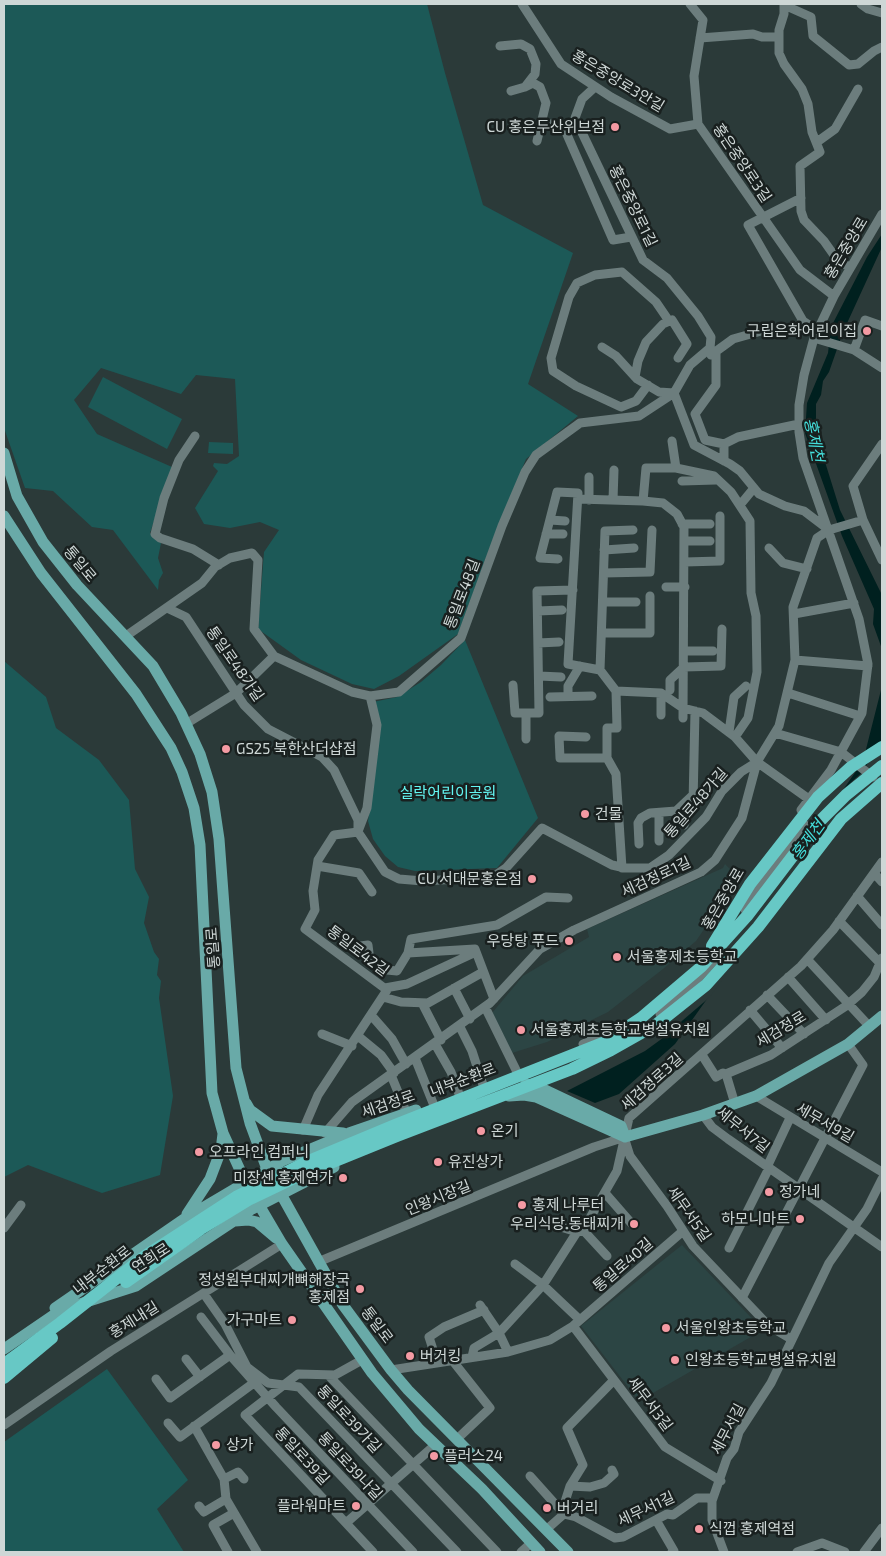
<!DOCTYPE html>
<html>
<head>
<meta charset="utf-8">
<style>
	body { margin:0 }
	#map { position:relative; width:886px; height:1556px; overflow:hidden; background:#2b3a39; font-family:"Exo 2",sans-serif }
	canvas { display:block }
	.frame { position:absolute; inset:0; border:5px solid #ced7d6; pointer-events:none }
</style>
</head>
<body>
<div id="map">
<canvas width="886" height="1556"></canvas>
<div class="frame"></div>
</div>
<script>
const ctx = document.querySelector('canvas').getContext('2d');
ctx.lineJoin = 'round';
function fillPath(path, color) {
  ctx.fillStyle = color;
  ctx.fill(path, 'evenodd');
}
function shape(rows) {
  const path = new Path2D();
  for (const r of rows) {
    path.moveTo(r[0], r[1]);
    for (let i = 2; i < r.length; i += 2) path.lineTo(r[i], r[i + 1]);
  }
  return path;
}
function strokePath(path, color, width, dash) {
  ctx.strokeStyle = color;
  ctx.lineWidth = width;
  ctx.lineCap = dash ? 'butt' : 'round';
  ctx.setLineDash(dash || []);
  ctx.stroke(path);
}
function write(font, color, halo, rows, align = 'center') {
  ctx.font = font + ' "Exo 2","Noto Sans KR",sans-serif';
  ctx.lineWidth = 5;
  ctx.setLineDash([]);
  ctx.textBaseline = 'middle';
  ctx.strokeStyle = halo;
  ctx.fillStyle = color;
  for (const [text, x, y, turn = 0] of rows) {
    ctx.save();
    ctx.translate(x, y);
    ctx.rotate((+turn || 0) * Math.PI / 180);
    ctx.textAlign = isNaN(turn) ? turn : align;
    if (halo) ctx.strokeText(text, 0, 0);
    ctx.fillText(text, 0, 0);
    ctx.restore();
  }
}
fillPath(shape([
	[725,864,739,878,696,941,663,969,608,1012,547,1042,512,1053,492,1013,523,976,589,937,587,929,723,868],
	[682,1245,763,1330,639,1401,581,1326]
]), '#2c4544');
fillPath(shape([
	[4,4,427,4,445,73,483,205,573,253,528,384,578,416,526,459,493,539,458,634,399,676,374,689,352,684,301,660,258,629,264,552,279,530,260,522,230,528,204,524,195,508,218,471,213,466,214,463,227,464,239,456,235,379,196,375,181,394,101,368,74,400,97,434,172,467,150,533,161,543,158,558,163,573,159,580,158,590,113,530,92,527,53,491,25,488,4,428],
	[103,377,182,419,167,449,88,407],
	[209,442,233,443,233,454,208,453],
	[465,640,538,818,497,868,415,871,398,867,385,856,373,839,368,821,375,775,373,702,397,697,421,682,441,665],
	[4,661,46,697,56,728,99,760,129,800,135,869,149,897,144,923,154,952,159,959,157,975,161,981,159,998,173,1096,160,1175,102,1193,28,1165,4,1177],
	[107,1369,188,1480,157,1509,184,1552,4,1552,4,1442]
]), '#1c5957');
fillPath(shape([
	[882,234,882,247,843,332,829,372,823,381,821,395,816,404,816,433,840,510,882,595,882,649,873,624,874,609,842,536,805,433,807,403,828,353,831,327,867,257],
	[882,686,882,742,866,766,849,799,675,1044,619,1094,595,1103,567,1091,645,1051,678,1027,705,981,814,832,863,761]
]), '#00201f');
fillPath(shape([
	[867,768,851,800,830,826,710,997,676,1026,661,1036,676,1026,722,946,837,795]
]), '#2b3a39');
strokePath(shape([
	[522,4,561,64,611,97,670,129,698,124],
	[690,4,703,20,694,76,698,124,800,270,834,296],
	[784,4,784,14,779,30,779,53,784,64,802,89,808,104,812,132,820,152,800,166,801,211,804,220,824,241,836,258,850,268],
	[861,4,868,9,882,13],
	[784,5,811,17,813,36,849,65,858,64,874,51,882,47],
	[700,38,753,34,762,37,779,37],
	[500,46,521,44,530,49,536,64,535,74,525,87,533,83,540,87,546,103,541,124,553,124,565,130,613,240,631,237],
	[595,87,582,99,575,118,643,260,667,278,698,316,711,337,710,348,690,365,674,393,694,445,730,464,740,471,759,494,785,506,804,511,829,530],
	[511,91,525,87],
	[537,141,541,124],
	[817,142,835,129,858,89],
	[801,198,748,225,803,321,818,331],
	[814,338,854,350,882,368],
	[602,347,616,356,637,379,659,392,674,393],
	[854,350,865,320,882,326],
	[716,353,716,385,695,414,705,440,724,444,724,461],
	[711,355,733,339,772,328,796,328,803,321],
	[635,377,638,361,646,342,663,324,672,320,687,344,678,358],
	[648,385,636,401,621,407,576,386,553,371,551,358,569,297,577,283,595,275,622,272,656,302,669,321],
	[195,436,179,460,164,498,155,534,160,538,193,549,219,565],
	[672,441,676,468,714,476,731,492,750,521,751,593,756,616,757,672,748,718,735,737],
	[724,444,738,437,799,424],
	[882,444,853,486,863,520,882,560],
	[589,477,589,500],
	[682,481,716,480],
	[578,499,643,501,646,468,676,468],
	[613,500,614,470],
	[643,501,663,503,677,514,684,527,683,718],
	[740,505,754,488],
	[550,520,565,521],
	[682,524,710,524],
	[546,534,563,534],
	[684,541,710,541],
	[769,548,783,563,807,569],
	[604,550,634,548],
	[558,559,540,558,557,492,578,493,568,664,600,670,616,691,661,693,683,708,703,713,735,737,757,762,813,802],
	[685,562,720,561,720,516],
	[604,573,650,572,652,530],
	[666,587,685,587],
	[603,602,636,602],
	[167,608,186,617,244,705,268,729,322,757,334,770,358,820,358,832,385,872,399,879,423,881,493,877,506,868,542,828,612,865,625,868,650,868,669,855,706,817,722,791,741,772,757,762],
	[538,611,562,610],
	[794,614,854,603],
	[602,633,650,633,650,596],
	[126,636,202,583,215,567,230,558,252,553,258,560,254,629,274,656,352,692,370,696,399,692,461,638,502,526,525,472,536,455,580,423,639,416,674,393],
	[538,643,559,642],
	[684,651,713,651],
	[795,660,868,666],
	[600,670,605,531,633,530],
	[539,676,561,677],
	[513,685,515,713,539,713,537,591,573,590],
	[670,690,670,680,684,667,721,666,722,629],
	[788,693,860,716],
	[568,696,568,686,580,666],
	[550,697,592,696],
	[661,715,661,693],
	[189,722,236,693,274,656],
	[729,732,734,697,746,686],
	[775,733,841,752,873,777],
	[586,737,559,736,560,758,607,758,607,728,617,728,616,691],
	[526,739,526,713],
	[607,758,616,774,622,868],
	[801,810,831,770,862,713,868,664,859,619,803,458,799,432,799,405,804,375,814,338,834,296,882,214],
	[659,813,659,841],
	[684,825,693,804,695,711],
	[359,829,367,808,377,725,370,696],
	[639,844,638,823,641,818,650,813,676,811,694,794],
	[317,866,359,873,372,892],
	[874,873,882,882],
	[857,896,882,925],
	[745,910,758,888,804,824],
	[839,921,880,963],
	[353,947,368,945,370,961,377,969,397,971,408,953,411,939,497,925,546,897,568,898],
	[408,953,475,949,494,999],
	[807,959,870,1027],
	[788,977,826,1020],
	[385,988,407,984,476,952],
	[454,988,470,1019],
	[767,995,804,1034],
	[383,997,401,1002,428,1003,483,972],
	[422,1003,441,1040],
	[485,1007,517,1072],
	[750,1010,782,1048],
	[660,1014,684,994,718,956],
	[371,1015,392,1039,406,1064],
	[460,1027,472,1051,483,1085],
	[322,1034,352,1046],
	[358,1036,381,1055,394,1073],
	[435,1044,451,1072,459,1094],
	[583,1044,614,1030],
	[702,1055,716,1077,723,1073,726,1074],
	[415,1058,433,1103],
	[391,1075,407,1114],
	[756,1096,882,1172],
	[735,1104,726,1074,771,1055,846,1006,862,992,874,977,882,958],
	[703,1115,712,1127,728,1139,882,1247],
	[303,1130,318,1095,387,990,305,929,315,910,313,891,318,860,334,835,358,832],
	[325,1133,352,1102,490,1003,540,949,574,930,701,872,715,860,742,818,757,762,779,726,795,660,793,607,817,538,829,530,863,520],
	[625,1140,630,1156,667,1206,693,1246,769,1326,791,1339],
	[767,1167,790,1118],
	[605,1193,632,1224],
	[551,1224,577,1232],
	[4,1228,21,1205],
	[583,1230,607,1256],
	[729,1248,769,1168],
	[318,1262,594,1147,625,1137],
	[515,1264,543,1285,580,1320],
	[204,1294,225,1324,247,1367,268,1383,299,1387,457,1552],
	[742,1298,863,1065,848,1044],
	[201,1317,230,1355,276,1407,413,1552],
	[573,1326,665,1447,721,1481],
	[508,1352,499,1333,543,1285,577,1232,583,1230,617,1171,629,1118,801,966,833,930,882,862],
	[472,1357,474,1348,499,1333,480,1305],
	[186,1359,200,1377],
	[362,1360,335,1375,298,1374,245,1415,373,1552],
	[452,1360,490,1408,457,1439],
	[437,1362,429,1337,444,1327,484,1310],
	[391,1370,508,1352,550,1340,573,1326,683,1231],
	[329,1376,497,1552],
	[156,1379,170,1398,230,1355],
	[168,1423,180,1437,255,1382],
	[4,1425,111,1351,282,1244],
	[194,1426,224,1479,238,1472,244,1479],
	[530,1476,564,1514,576,1517,615,1538,623,1537,667,1514,673,1515,697,1498,709,1498,712,1501],
	[570,1486,590,1487,604,1483,614,1474,612,1470],
	[226,1499,257,1552],
	[199,1506,204,1512,226,1499,224,1479],
	[564,1514,563,1508,570,1486,583,1465,567,1428,614,1380],
	[656,1520,674,1551,672,1552],
	[346,1523,434,1446],
	[547,1529,564,1514],
	[228,1552,213,1525,234,1513],
	[521,1552,531,1543],
	[724,1552,712,1520,712,1501,727,1458,734,1449,739,1432,771,1383,829,1263,867,1209,882,1179],
	[797,1552,822,1543,845,1552],
	[864,1552,882,1528]
]), '#6c7d7d', 9);
strokePath(shape([
	[4,453,17,496,43,542,77,585,153,666,181,713,200,754,212,792,219,839,236,1068,250,1123,267,1169,343,1305,391,1370,408,1390,568,1552],
	[4,516,41,573,136,694,171,748,182,772,194,808,200,845,212,1093,223,1133,245,1181,282,1244,372,1373,419,1429,482,1489,540,1552],
	[526,1084,545,1090,621,1126,625,1137],
	[509,1096,524,1095,536,1097,625,1137,703,1115,756,1096,848,1044,882,1016],
	[246,1103,250,1110,272,1126,343,1133],
	[187,1214,210,1179,221,1150,223,1134],
	[235,1221,248,1220,257,1222,276,1238],
	[55,1308,184,1219,282,1161,349,1133,416,1110],
	[4,1349,61,1310,136,1286,252,1209,334,1167]
]), '#69aaa8', 11);
strokePath(shape([
	[712,946,750,884,818,797,851,767,882,747],
	[126,1282,201,1229,250,1199,296,1177,397,1136,572,1069,611,1050,657,1024,706,985,758,927,841,819,882,783],
	[4,1364,60,1323,145,1256,236,1197,311,1160,395,1125,605,1042,641,1018,701,967,747,916,818,823,846,795,882,766],
	[4,1378,52,1338]
]), '#67c8c5', 12);
for (const [x, y, r, color] of [
	[615,127,5,"#f49aa3"],
	[867,331,5,"#f49aa3"],
	[226,749,5,"#f49aa3"],
	[585,814,5,"#f49aa3"],
	[532,879,5,"#f49aa3"],
	[569,941,5,"#f49aa3"],
	[617,957,5,"#f49aa3"],
	[521,1030,5,"#f49aa3"],
	[481,1131,5,"#f49aa3"],
	[199,1152,5,"#f49aa3"],
	[438,1162,5,"#f49aa3"],
	[343,1178,5,"#f49aa3"],
	[769,1192,5,"#f49aa3"],
	[522,1205,5,"#f49aa3"],
	[800,1219,5,"#f49aa3"],
	[634,1224,5,"#f49aa3"],
	[360,1289,5,"#f49aa3"],
	[292,1320,5,"#f49aa3"],
	[666,1328,5,"#f49aa3"],
	[410,1356,5,"#f49aa3"],
	[675,1360,5,"#f49aa3"],
	[216,1445,5,"#f49aa3"],
	[434,1456,5,"#f49aa3"],
	[356,1506,5,"#f49aa3"],
	[547,1508,5,"#f49aa3"],
	[699,1529,5,"#f49aa3"]
]) {
  const dot = new Path2D();
  dot.arc(x, y, r, 0, 2 * Math.PI);
  ctx.fillStyle = color;
  ctx.fill(dot);
  strokePath(dot, '#19201f', 2);
}
write('15px', '#ced7d6', '#19201f', [
	["홍은중앙로3안길",618,81,31],
	["홍은중앙로3길",742,163,56],
	["홍은중앙로1길",633,206,64],
	["홍은중앙로",846,248,-59],
	["통일로",80,564,50],
	["통일로48길",462,594,-69],
	["통일로48가길",235,664,55],
	["통일로48가길",696,803,-49],
	["세검정로1길",656,877,-25],
	["홍은중앙로",723,899,-60],
	["통일로",213,948,-94],
	["통일로42길",358,951,37],
	["세검정로",781,1029,-31],
	["내부순환로",463,1080,-21],
	["세검정로3길",652,1082,-42],
	["세검정로",388,1104,-19],
	["세무서9길",825,1123,30],
	["세무서7길",743,1130,39],
	["인왕시장길",438,1198,-22],
	["세무서5길",689,1214,55],
	["연희로",151,1258,-33],
	["통일로40길",623,1265,-41],
	["내부순환로",102,1270,-38],
	["홍제내길",134,1320,-32],
	["통일로",377,1325,53],
	["세무서3길",650,1404,53],
	["통일로39가길",349,1419,47],
	["세무서길",728,1429,-62],
	["통일로39길",302,1456,47],
	["통일로39나길",350,1466,47],
	["세무서1길",646,1509,-25]
]);
write('15px', '#ced7d6', '#19201f', [
	["CU 홍은두산위브점",605,127,"right"],
	["구립은화어린이집",857,331,"right"],
	["GS25 북한산더샵점",236,749],
	["건물",595,814],
	["CU 서대문홍은점",522,879,"right"],
	["우당탕 푸드",559,941,"right"],
	["서울홍제초등학교",627,957],
	["서울홍제초등학교병설유치원",531,1030],
	["온기",491,1131],
	["오프라인 컴퍼니",209,1152],
	["유진상가",448,1162],
	["미장센 홍제연가",333,1178,"right"],
	["정가네",779,1192],
	["홍제 나루터",532,1205],
	["하모니마트",790,1219,"right"],
	["우리식당.동태찌개",624,1224,"right"],
	["정성원부대찌개뼈해장국",350,1280,"right"],
	["홍제점",350,1297,"right"],
	["가구마트",282,1320,"right"],
	["서울인왕초등학교",676,1328],
	["버거킹",420,1356],
	["인왕초등학교병설유치원",685,1360],
	["상가",226,1445],
	["플러스24",444,1456],
	["플라워마트",346,1506,"right"],
	["버거리",557,1508],
	["식껍 홍제역점",709,1529]
], 'left');
write('15px', '#63f6f3', '#19201f', [
	["실락어린이공원",448,793]
]);
write('italic 16px', '#44dedb', '#19201f', [
	["홍제천",814,440,79],
	["홍제천",808,840,-54]
]);
</script>
</body>
</html>
